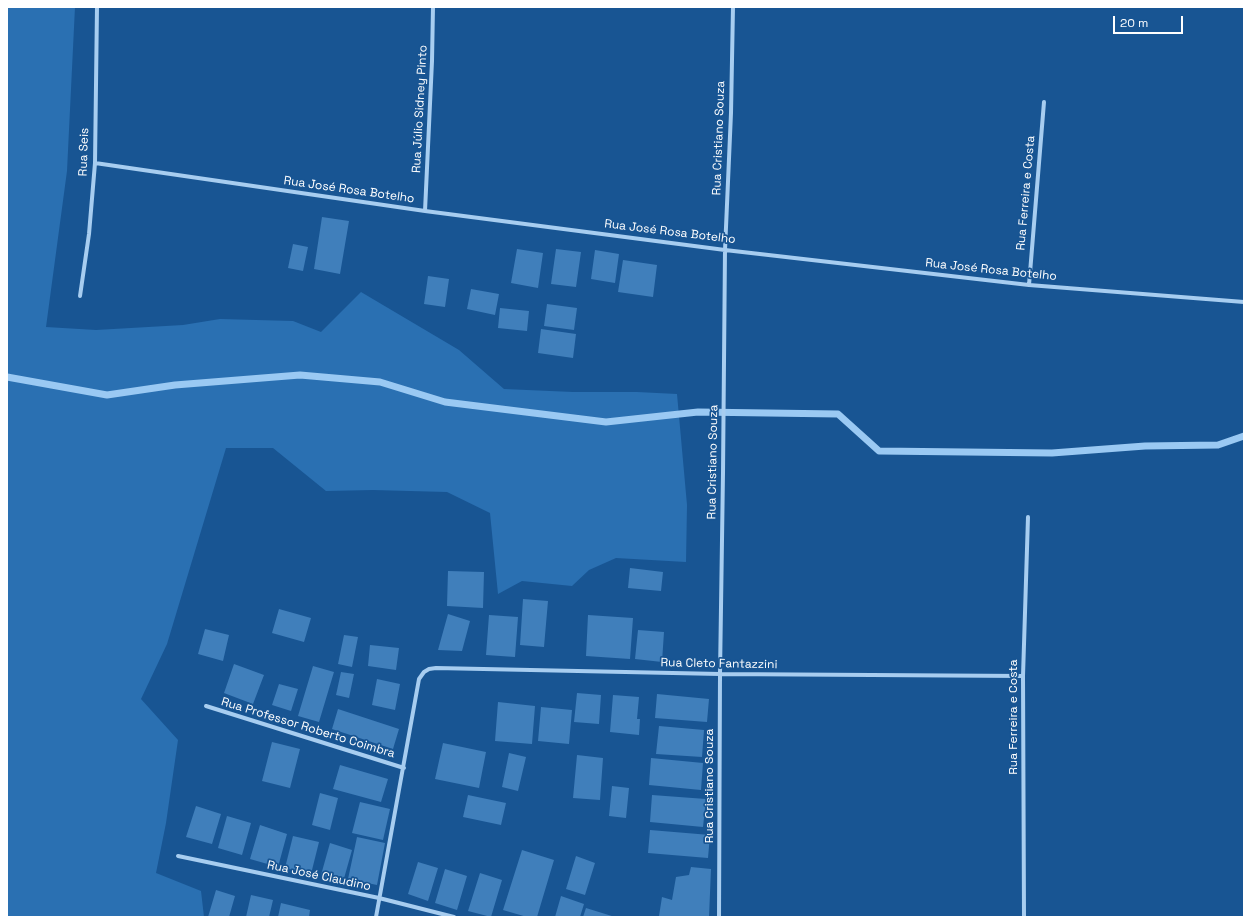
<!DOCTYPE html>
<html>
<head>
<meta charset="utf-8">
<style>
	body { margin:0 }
	#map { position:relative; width:1251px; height:924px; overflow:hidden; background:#185593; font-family:"Space Grotesk",sans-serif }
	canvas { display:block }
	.frame { position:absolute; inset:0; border:8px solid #fff; pointer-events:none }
	.scale { position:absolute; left:1113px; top:16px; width:70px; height:18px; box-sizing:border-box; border:2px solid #fff; border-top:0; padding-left:5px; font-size:12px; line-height:14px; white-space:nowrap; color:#fff; -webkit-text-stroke:3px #185593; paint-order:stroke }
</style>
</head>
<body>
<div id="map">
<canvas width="1251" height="924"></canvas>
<div class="frame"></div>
<div class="scale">20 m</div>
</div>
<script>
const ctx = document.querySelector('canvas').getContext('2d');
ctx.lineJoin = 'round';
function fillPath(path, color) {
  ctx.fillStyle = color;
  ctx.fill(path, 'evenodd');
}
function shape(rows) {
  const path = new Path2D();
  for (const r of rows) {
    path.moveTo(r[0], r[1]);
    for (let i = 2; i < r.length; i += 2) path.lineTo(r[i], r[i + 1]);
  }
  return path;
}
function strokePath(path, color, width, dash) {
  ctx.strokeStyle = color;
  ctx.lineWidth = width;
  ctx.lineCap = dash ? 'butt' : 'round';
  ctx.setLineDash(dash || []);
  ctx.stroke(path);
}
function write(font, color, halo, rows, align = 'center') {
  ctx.font = font + ' "Space Grotesk",sans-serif';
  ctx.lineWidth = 3.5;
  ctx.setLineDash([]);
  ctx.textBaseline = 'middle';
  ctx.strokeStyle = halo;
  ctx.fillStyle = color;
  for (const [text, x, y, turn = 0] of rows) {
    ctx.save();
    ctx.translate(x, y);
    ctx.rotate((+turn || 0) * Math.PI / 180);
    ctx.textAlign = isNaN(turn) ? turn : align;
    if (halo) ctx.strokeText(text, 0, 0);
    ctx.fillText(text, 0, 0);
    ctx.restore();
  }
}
fillPath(shape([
	[7,7,75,7,67,171,46,327,96,330,183,325,220,319,293,321,321,332,361,292,459,350,504,389,573,392,637,392,677,394,687,505,686,562,616,558,589,570,572,586,522,581,498,594,490,513,447,492,373,490,326,491,273,448,226,448,167,644,141,699,178,740,166,823,156,873,201,891,204,917,7,917]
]), '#2a70b2');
strokePath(shape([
	[7,377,107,395,175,385,300,375,380,382,445,402,606,422,698,412,838,414,879,451,1052,453,1145,446,1218,445,1244,436]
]), '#9ac9f3', 7);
fillPath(shape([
	[322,217,349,221,340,274,314,269],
	[293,244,308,247,303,271,288,268],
	[517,249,543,253,538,288,511,283],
	[556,249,581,252,576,287,551,284],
	[595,250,619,254,615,283,591,279],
	[623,260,657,265,653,297,618,292],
	[428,276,449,279,445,307,424,304],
	[471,289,499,294,495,315,467,309],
	[547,304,577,308,574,330,544,326],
	[500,308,529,311,527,331,498,328],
	[541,329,576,334,573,358,538,353],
	[630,568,663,572,661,591,628,588],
	[448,571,484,572,483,608,447,606],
	[523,599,548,601,544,647,520,645],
	[279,609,311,618,304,642,272,633],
	[448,614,470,621,462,651,438,650],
	[489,615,518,617,515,657,486,655],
	[588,615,633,618,630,659,586,656],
	[205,629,229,635,223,661,198,654],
	[638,630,664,632,662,662,635,659],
	[344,635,358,637,352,667,338,664],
	[370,645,399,648,396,670,368,666],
	[234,664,264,675,253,704,224,693],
	[313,666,334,672,319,722,298,716],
	[341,672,354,674,349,698,336,695],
	[377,679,400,684,395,710,372,705],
	[279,684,298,689,291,711,272,705],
	[577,693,601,695,599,724,574,722],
	[657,694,709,699,707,722,655,718],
	[613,695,639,697,637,719,640,719,639,735,610,732],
	[498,702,535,706,532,744,495,741],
	[541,707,572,710,569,744,538,741],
	[338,709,399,729,393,749,332,729],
	[659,726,704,730,702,757,656,754],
	[272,742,300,749,290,788,262,781],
	[443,743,486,752,479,788,435,779],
	[509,753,526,757,518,791,502,787],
	[577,755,603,758,600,800,573,798],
	[651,758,703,763,701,790,649,785],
	[340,765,388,779,381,802,333,789],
	[612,786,629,788,626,818,609,816],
	[320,793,338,798,330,830,312,825],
	[468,795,506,803,501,825,463,817],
	[652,795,706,799,703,827,650,822],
	[360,802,390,809,383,840,352,833],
	[196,806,221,814,212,844,186,837],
	[227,816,251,823,242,855,218,848],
	[260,825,287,834,278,867,250,859],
	[650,830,710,835,708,858,648,853],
	[293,836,319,842,311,874,285,868],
	[357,837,385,843,377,885,348,879],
	[330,843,352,850,343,882,321,875],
	[522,850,554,860,537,917,527,917,503,910],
	[576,856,595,863,585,895,566,889],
	[418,862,438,868,428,901,408,894],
	[691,867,711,869,709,917,659,916,662,897,672,900,676,877,689,875],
	[445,869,467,876,457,910,435,903],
	[480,873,502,880,491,917,468,911],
	[216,890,235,896,229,917,208,917],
	[251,895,273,900,269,917,246,917],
	[561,896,584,904,580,917,555,917],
	[281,903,310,910,309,917,278,917],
	[586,908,615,917,583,917]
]), '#407fbb');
strokePath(shape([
	[95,163,425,211,725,250,1029,285,1244,302],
	[425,211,432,61,433,7],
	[1029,285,1044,102],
	[80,296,89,234,95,163,97,7],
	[206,706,404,768],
	[178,856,379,898,454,917],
	[376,917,419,679,424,672,429,669,436,668,720,674,1023,676],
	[719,917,720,674,723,473,725,250,731,113,733,7],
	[1024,917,1023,676,1028,517]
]), '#a7cdf0', 4);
write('12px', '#fff', '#185593', [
	["Rua Júlio Sidney Pinto",420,109,-87],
	["Rua Cristiano Souza",719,138,-88],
	["Rua Seis",84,152,-88],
	["Rua José Rosa Botelho",349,190,8],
	["Rua Ferreira e Costa",1026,193,-85],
	["Rua José Rosa Botelho",670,232,7],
	["Rua José Rosa Botelho",991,270,6],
	["Rua Cristiano Souza",713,462,-89],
	["Rua Cleto Fantazzini",719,664,1],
	["Rua Ferreira e Costa",1014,717,-90],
	["Rua Professor Roberto Coimbra",308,728,17],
	["Rua Cristiano Souza",710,786,-90],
	["Rua José Claudino",319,876,12]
]);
</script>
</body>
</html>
